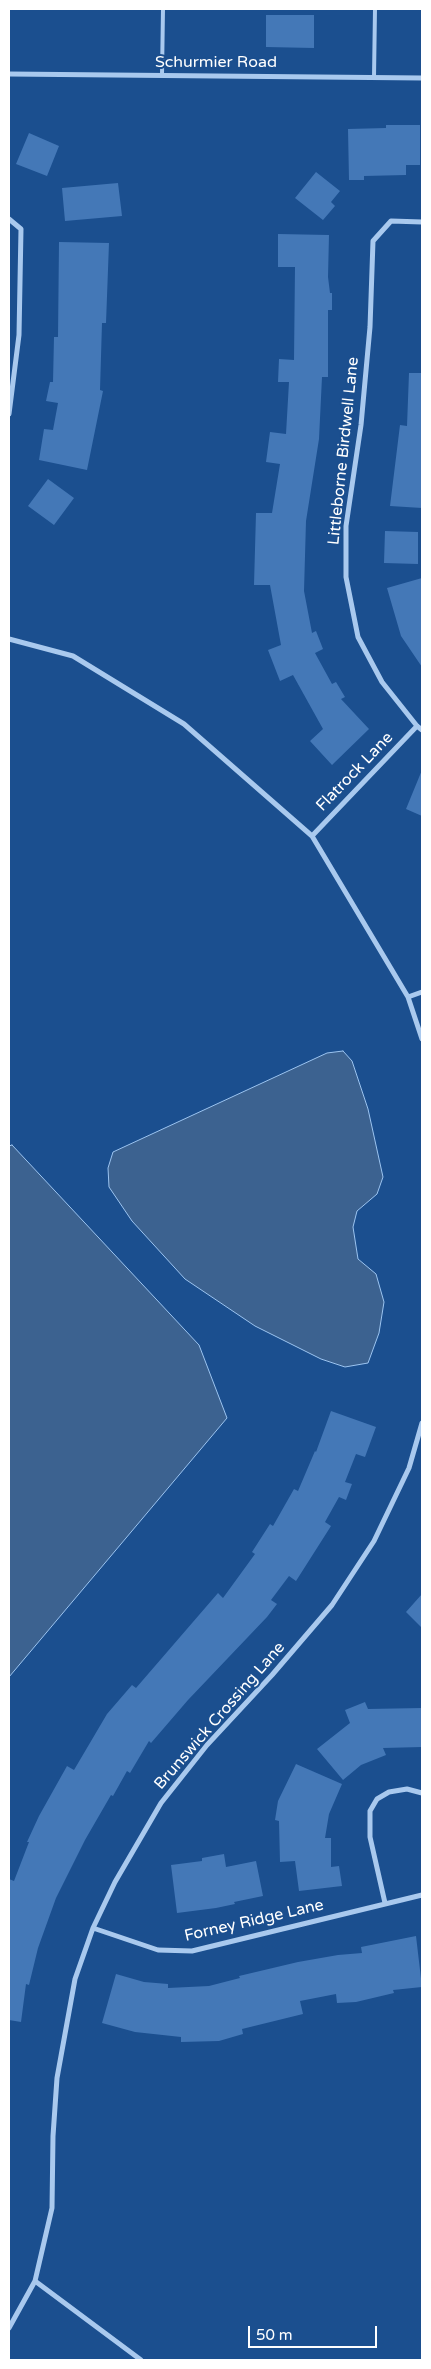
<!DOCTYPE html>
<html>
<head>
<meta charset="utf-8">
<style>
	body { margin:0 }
	#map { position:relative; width:431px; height:2369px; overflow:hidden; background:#1b4f8f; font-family:"Varela Round",sans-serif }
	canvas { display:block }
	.frame { position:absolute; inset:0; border:10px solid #fff; pointer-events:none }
	.scale { position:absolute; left:248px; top:2326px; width:129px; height:22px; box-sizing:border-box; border:2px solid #fff; border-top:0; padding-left:6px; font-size:15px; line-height:18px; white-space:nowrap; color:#fff; -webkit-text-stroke:4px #1b4f8f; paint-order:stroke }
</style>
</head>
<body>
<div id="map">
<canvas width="431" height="2369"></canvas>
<div class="frame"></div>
<div class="scale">50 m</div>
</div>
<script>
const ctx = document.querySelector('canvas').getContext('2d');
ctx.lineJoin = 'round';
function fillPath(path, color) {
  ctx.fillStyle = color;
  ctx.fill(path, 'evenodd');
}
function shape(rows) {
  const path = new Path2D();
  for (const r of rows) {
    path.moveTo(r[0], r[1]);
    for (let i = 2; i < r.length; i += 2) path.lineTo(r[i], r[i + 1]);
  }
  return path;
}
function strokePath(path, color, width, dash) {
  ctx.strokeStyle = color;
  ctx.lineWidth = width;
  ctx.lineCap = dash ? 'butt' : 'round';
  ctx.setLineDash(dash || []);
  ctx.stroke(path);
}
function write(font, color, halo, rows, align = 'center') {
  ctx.font = font + ' "Varela Round",sans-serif';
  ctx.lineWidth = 4;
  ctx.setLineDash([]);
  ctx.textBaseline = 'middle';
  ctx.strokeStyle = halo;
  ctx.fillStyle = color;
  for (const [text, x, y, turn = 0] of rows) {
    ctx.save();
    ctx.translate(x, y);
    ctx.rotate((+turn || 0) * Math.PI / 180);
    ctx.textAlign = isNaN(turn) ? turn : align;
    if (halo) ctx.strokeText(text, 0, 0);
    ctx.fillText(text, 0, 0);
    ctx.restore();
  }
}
const water = shape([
	[343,1051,352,1061,368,1109,383,1177,377,1194,357,1211,353,1227,358,1259,376,1274,384,1302,379,1333,368,1363,345,1367,321,1359,255,1326,185,1279,132,1221,109,1187,108,1168,113,1152,327,1053,343,1051],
	[12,1145,199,1345,227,1418,9,1677,9,1146,12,1145]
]);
fillPath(water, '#3c6290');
strokePath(water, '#9cc4f0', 1);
fillPath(shape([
	[266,15,314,15,314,48,266,47],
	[386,125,420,125,420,165,406,165,406,175,364,176,364,180,349,180,348,129,386,128],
	[29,133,59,146,47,176,16,164],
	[316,172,340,191,331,202,335,206,323,220,295,198],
	[118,183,122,216,65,221,62,188],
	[278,234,329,235,328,277,330,293,332,293,332,310,328,310,328,377,322,377,319,439,306,521,304,591,312,633,316,631,323,649,315,653,332,684,336,682,345,697,341,699,369,729,332,765,310,741,323,729,293,675,280,681,268,650,281,645,270,585,254,585,256,513,272,513,280,464,266,462,270,432,286,434,289,382,278,382,279,359,294,360,295,267,278,267],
	[59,242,109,243,106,323,102,323,100,390,103,391,87,470,39,460,44,429,53,430,58,403,46,401,50,382,53,382,54,337,58,337],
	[409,373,422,373,422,508,390,506,400,425,407,426],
	[48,479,74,498,54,525,28,506],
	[385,531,418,532,418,564,384,563],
	[422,578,422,667,401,636,387,588],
	[422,770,422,816,406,809],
	[331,1411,376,1427,365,1457,356,1454,345,1482,352,1484,346,1500,339,1497,325,1522,331,1526,296,1581,289,1576,271,1600,277,1604,267,1617,188,1700,151,1743,149,1741,130,1773,127,1771,113,1796,111,1795,85,1840,56,1898,38,1948,29,1985,26,1984,21,2022,9,2020,9,1879,14,1881,29,1842,27,1842,39,1816,67,1766,74,1770,107,1714,132,1685,136,1688,218,1593,223,1598,255,1554,252,1552,270,1524,273,1526,294,1489,298,1491,315,1451,316,1452],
	[422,1594,422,1628,406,1612],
	[365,1702,368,1709,422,1708,422,1747,383,1748,386,1755,361,1765,343,1780,317,1749,350,1723,345,1710],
	[296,1764,342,1784,329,1814,325,1838,331,1838,331,1867,339,1866,342,1886,299,1891,295,1861,280,1862,279,1821,275,1820,278,1801],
	[224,1854,226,1867,256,1861,263,1896,234,1902,235,1904,216,1908,177,1913,171,1865,202,1861,202,1858],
	[416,1936,422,1987,393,1990,394,1993,356,2002,337,2003,336,1994,300,2001,303,2014,242,2029,243,2034,219,2041,181,2042,181,2037,135,2032,102,2023,116,1974,144,1982,168,1984,168,1988,209,1986,240,1978,239,1976,298,1962,338,1955,362,1953,361,1947]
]), '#4478b7');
strokePath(shape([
	[162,75,163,9],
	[374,77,375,9]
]), '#a9c9ee', 4);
strokePath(shape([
	[9,74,422,78],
	[9,219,21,229,19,335,9,414],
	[422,222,391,221,373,241,370,327,361,425,346,526,346,577,358,637,382,682,417,726,422,730],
	[9,639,73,656,184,724,312,836,408,997,422,1039],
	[312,836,417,726],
	[408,997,422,992],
	[385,1903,370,1837,370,1811,377,1799,389,1792,407,1789,422,1793],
	[93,1928,158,1950,192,1951,422,1895],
	[35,2281,141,2360],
	[9,2328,35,2281,52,2208,53,2136,57,2078,75,1979,93,1928,115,1882,161,1803,207,1745,272,1675,332,1605,374,1541,409,1468,422,1423]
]), '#a9c9ee', 5);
write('16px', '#fff', '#1b4f8f', [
	["Schurmier Road",216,63],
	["Littleborne Birdwell Lane",344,451,-84],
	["Flatrock Lane",355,772,-46],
	["Brunswick Crossing Lane",220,1716,-49],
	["Forney Ridge Lane",254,1921,-13]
]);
</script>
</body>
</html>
